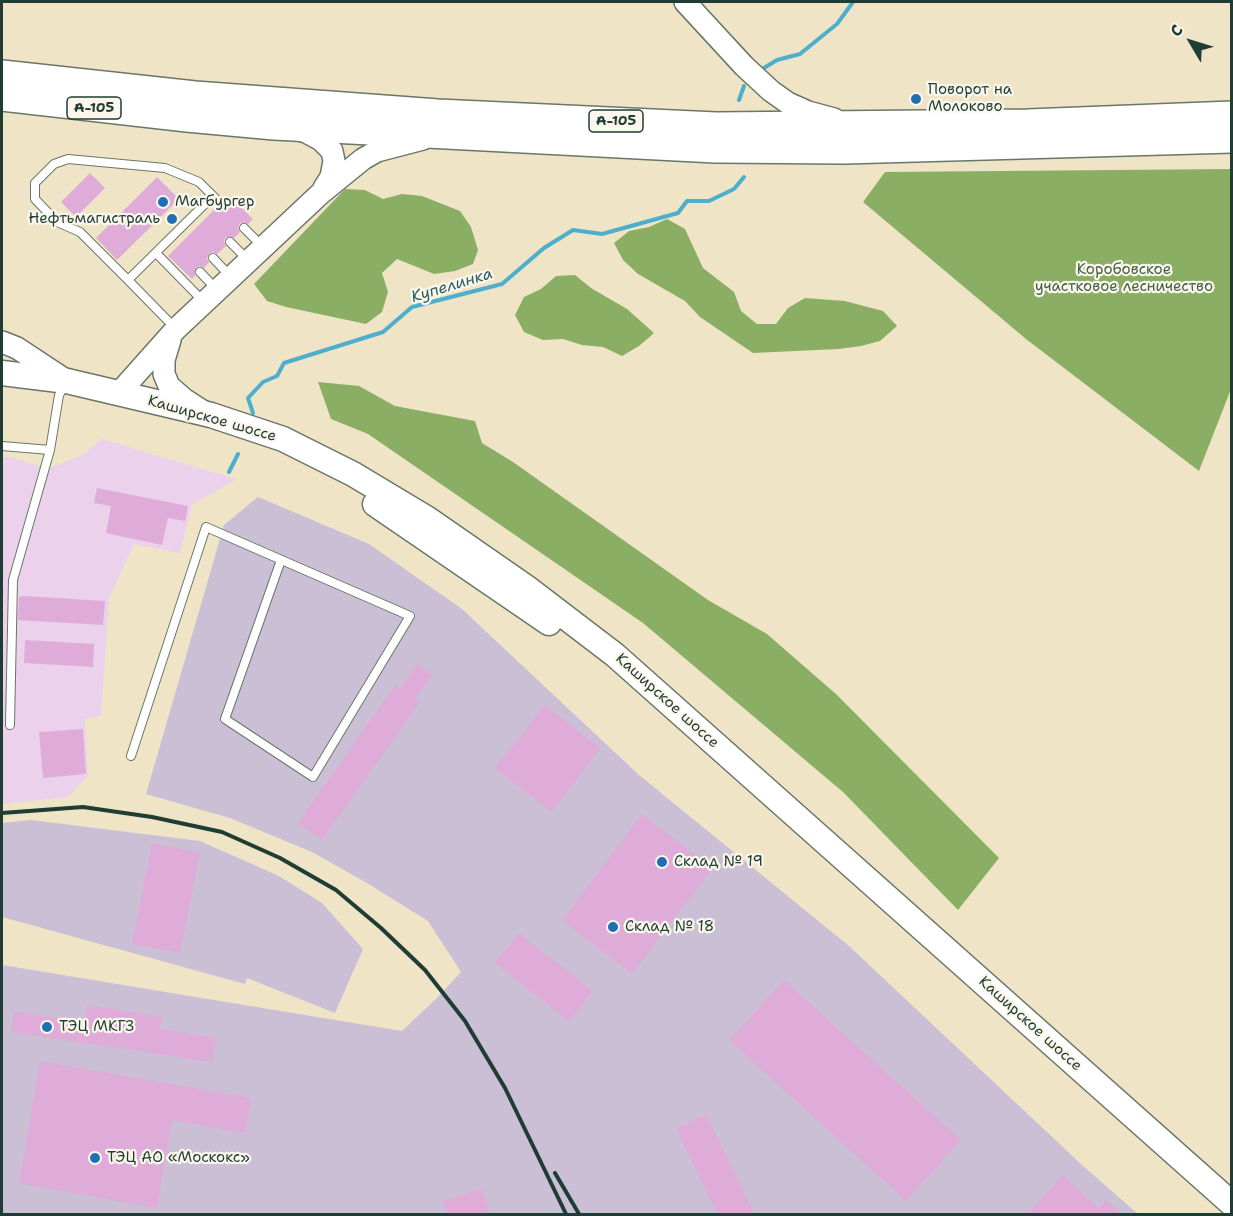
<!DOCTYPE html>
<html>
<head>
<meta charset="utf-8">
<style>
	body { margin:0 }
	#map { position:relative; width:1233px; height:1216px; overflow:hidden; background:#f0e4c7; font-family:"Shantell Sans",sans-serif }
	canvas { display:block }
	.frame { position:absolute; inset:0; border:3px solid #1f3d34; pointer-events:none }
	.north { position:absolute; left:1161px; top:12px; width:60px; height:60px; -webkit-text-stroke:4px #fbf7ec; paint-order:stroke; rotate:308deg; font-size:16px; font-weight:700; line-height:24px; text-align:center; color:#1f3d34 }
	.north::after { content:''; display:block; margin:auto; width:21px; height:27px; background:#1f3d34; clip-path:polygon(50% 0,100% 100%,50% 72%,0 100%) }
</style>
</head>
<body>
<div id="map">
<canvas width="1233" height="1216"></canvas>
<div class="frame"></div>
<div class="north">С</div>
</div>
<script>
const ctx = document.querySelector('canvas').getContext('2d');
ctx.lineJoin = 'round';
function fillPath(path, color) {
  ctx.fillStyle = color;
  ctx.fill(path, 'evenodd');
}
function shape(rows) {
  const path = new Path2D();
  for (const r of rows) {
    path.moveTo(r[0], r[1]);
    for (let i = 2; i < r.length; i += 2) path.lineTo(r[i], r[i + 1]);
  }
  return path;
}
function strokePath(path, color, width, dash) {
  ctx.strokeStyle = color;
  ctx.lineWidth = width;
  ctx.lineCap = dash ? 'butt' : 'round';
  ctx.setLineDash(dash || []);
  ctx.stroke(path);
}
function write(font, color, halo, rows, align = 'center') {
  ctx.font = font + ' "Shantell Sans",sans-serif';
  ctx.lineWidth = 4.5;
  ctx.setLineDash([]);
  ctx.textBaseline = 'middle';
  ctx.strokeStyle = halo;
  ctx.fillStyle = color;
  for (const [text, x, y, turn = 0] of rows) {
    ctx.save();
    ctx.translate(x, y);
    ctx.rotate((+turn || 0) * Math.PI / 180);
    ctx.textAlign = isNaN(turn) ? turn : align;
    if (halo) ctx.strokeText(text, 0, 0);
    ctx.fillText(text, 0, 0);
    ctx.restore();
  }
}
fillPath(shape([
	[102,439,236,479,192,505,180,553,134,544,109,598,101,716,85,719,88,776,68,797,2,804,2,457,10,457,48,469,84,454]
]), '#ebd1eb');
fillPath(shape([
	[258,497,369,544,462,609,639,775,849,946,1082,1165,1138,1214,2,1214,2,965,402,1031,438,997,461,972,428,921,367,883,312,852,230,818,146,794,224,525],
	[31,820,200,841,279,876,322,903,363,949,335,1013,247,978,245,984,2,917,2,823]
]), '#cbbfd5');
fillPath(shape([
	[1231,169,1231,389,1199,471,1026,339,863,202,885,172],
	[345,189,365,190,383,199,402,194,422,196,460,211,471,227,478,250,473,264,455,271,434,274,397,259,382,273,388,292,382,312,366,324,286,307,267,301,254,284],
	[667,219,685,229,703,268,734,292,741,311,757,324,776,324,788,308,805,298,845,301,883,311,897,326,880,341,861,346,839,349,753,353,700,317,685,301,638,274,623,260,614,243,629,231,649,227],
	[575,275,591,288,627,309,654,333,639,346,622,356,603,347,582,345,563,339,543,340,524,332,515,315,524,297,541,289,556,276],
	[318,382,359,386,395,406,475,421,482,443,513,462,708,600,767,634,836,694,999,858,958,910,843,792,643,623,368,434,331,419]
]), '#8aaf64');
strokePath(shape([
	[764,68,777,60,800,54,837,24,853,2],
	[739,100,744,86],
	[253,413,248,398,263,382,277,376,284,363,383,332,412,307,502,284,544,248,573,230,602,234,678,213,687,201,709,201,734,189,744,177],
	[229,472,238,454]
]), '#4eafcd', 4);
fillPath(shape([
	[90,173,105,188,76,217,61,202],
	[157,177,179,199,117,260,96,238],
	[229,195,253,219,248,224,240,223,238,227,240,232,234,238,226,237,224,241,226,246,217,254,212,252,209,254,207,259,209,262,204,268,199,266,196,268,195,276,192,279,168,256,216,208,220,210,225,209,227,205,225,199],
	[97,488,188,506,185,521,168,518,162,545,106,533,111,506,94,503],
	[24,596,105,601,103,625,18,620,19,597],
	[25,640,94,644,93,667,24,663],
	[417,664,432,675,415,699,420,702,322,840,298,823,395,685,400,689],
	[545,705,600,749,551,812,495,768],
	[83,729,86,774,43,778,39,732],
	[642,814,713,868,632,974,562,920],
	[152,843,200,853,180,953,132,944],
	[519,933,593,991,569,1022,495,963],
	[784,980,961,1140,906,1201,729,1040],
	[87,1005,162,1017,160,1029,216,1038,212,1062,11,1032,14,1011,84,1022],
	[40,1061,251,1098,245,1133,172,1120,157,1208,19,1183],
	[706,1114,755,1215,718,1215,676,1129],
	[1062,1175,1099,1208,1106,1200,1122,1215,1027,1215],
	[483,1189,490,1215,447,1215,443,1201]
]), '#dfacd9');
const lane = shape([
	[244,228,262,246],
	[230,242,248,260],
	[156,253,203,301],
	[213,258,230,276],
	[200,272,216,289],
	[128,280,80,232,57,222,35,199,35,183,54,164,68,159,165,168,199,182,213,196],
	[175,328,128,280,213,196,221,204],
	[2,446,50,450],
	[10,725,13,580,50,450,59,395,65,385],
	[131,756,206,527,410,616,313,777,225,719,281,560]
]);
const secondary = shape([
	[685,2,744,66,771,91,788,103,808,112,834,119],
	[299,130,306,132,321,140,332,151,334,161,331,177,324,188],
	[170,340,164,360,164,374,169,386,184,399,201,410],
	[2,342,17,348,67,381],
	[119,393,176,329,320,194,363,159,377,151,423,139]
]);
const primary = shape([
	[2,373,67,381,211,415,283,439,353,474,428,519,526,587,615,655,1232,1204],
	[375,504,549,623]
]);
const highway = shape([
	[2,74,195,95,438,113,716,126,1028,123,1232,115],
	[2,97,187,118,274,126,715,149,845,150,1232,139]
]);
strokePath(lane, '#687767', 10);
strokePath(secondary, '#687767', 24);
strokePath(primary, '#687767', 27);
strokePath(highway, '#687767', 30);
strokePath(lane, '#fff', 8);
strokePath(secondary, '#fff', 21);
strokePath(primary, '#fff', 24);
strokePath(highway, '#fff', 27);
strokePath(shape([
	[2,813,83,807,152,817,222,832,280,858,336,890,381,928,425,970,465,1021,505,1088,566,1214],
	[555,1173,579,1214]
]), '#1f3d34', 4);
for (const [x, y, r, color] of [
	[916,99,6,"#1f6fb2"],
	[163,202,6,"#1f6fb2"],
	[172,219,6,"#1f6fb2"],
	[662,862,6,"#1f6fb2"],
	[613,927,6,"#1f6fb2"],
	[47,1027,6,"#1f6fb2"],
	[95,1158,6,"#1f6fb2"]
]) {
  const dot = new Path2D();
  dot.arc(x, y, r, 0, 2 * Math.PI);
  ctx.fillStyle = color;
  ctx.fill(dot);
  strokePath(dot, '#fbf7ec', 2);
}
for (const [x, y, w] of [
	[94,108,54],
	[616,121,54]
]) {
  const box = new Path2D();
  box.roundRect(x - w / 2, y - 11, w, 22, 4.5);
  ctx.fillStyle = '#fbf7ec';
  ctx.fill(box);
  strokePath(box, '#1f3d34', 1.5);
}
write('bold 14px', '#1f3d34', null, [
	["А-105",94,108],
	["А-105",616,121]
]);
write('15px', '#1f3d34', '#fbf7ec', [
	["Поворот на",928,90],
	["Молоково",928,107],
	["Магбургер",175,202],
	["Нефтьмагистраль",160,219,"right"],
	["Склад № 19",674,862],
	["Склад № 18",625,927],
	["ТЭЦ МКГЗ",59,1027],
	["ТЭЦ АО «Москокс»",107,1158]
], 'left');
write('15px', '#436044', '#fbf7ec', [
	["Коробовское",1124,270],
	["участковое лесничество",1124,287]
]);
write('15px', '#1f3d34', '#fbf7ec', [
	["Каширское шоссе",212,419,16],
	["Каширское шоссе",667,701,42],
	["Каширское шоссе",1030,1024,42]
]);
write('italic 16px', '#2d5f62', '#fbf7ec', [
	["Купелинка",452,286,-17]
]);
</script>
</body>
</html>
